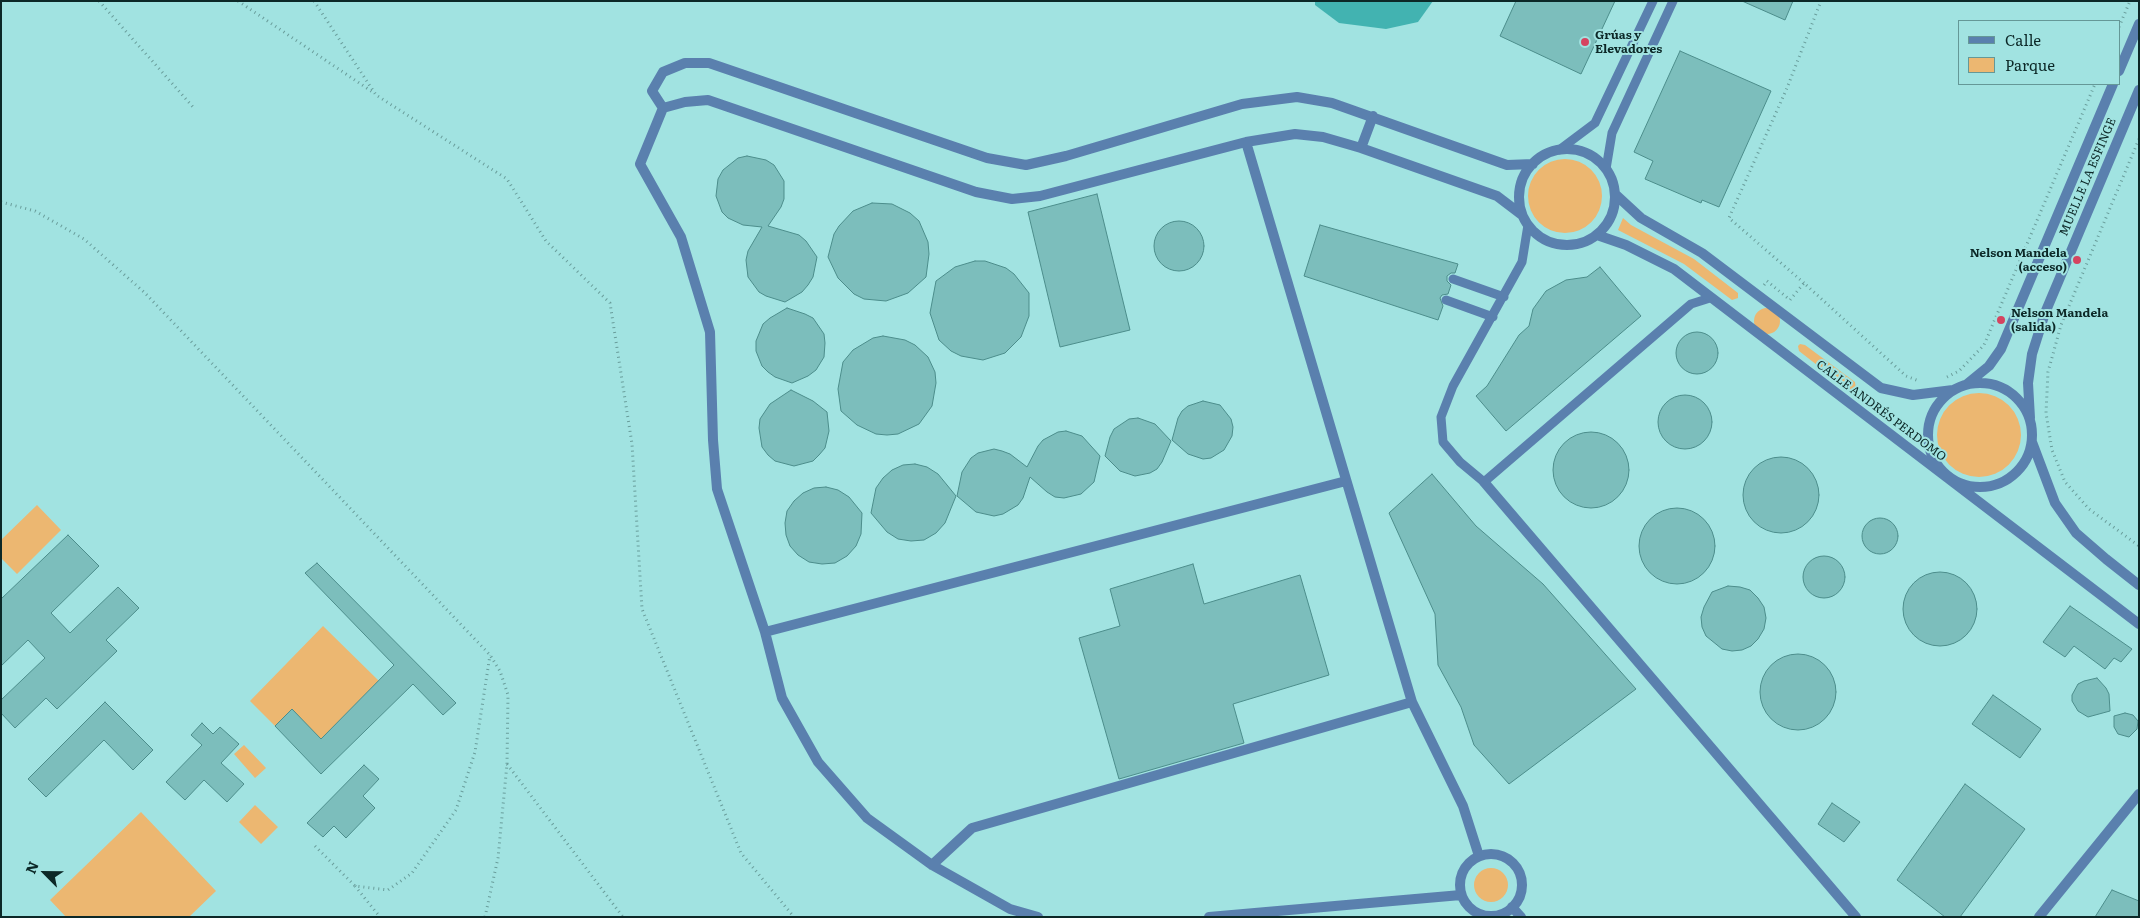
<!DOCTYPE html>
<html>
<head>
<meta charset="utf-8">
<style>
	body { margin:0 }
	#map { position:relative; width:2140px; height:918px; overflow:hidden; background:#a1e3e1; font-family:Literata,serif }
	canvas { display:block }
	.frame { position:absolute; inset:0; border:2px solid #0c2827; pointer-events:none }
	.legend { position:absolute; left:1958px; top:20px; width:162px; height:65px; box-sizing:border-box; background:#a1e3e1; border:1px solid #659897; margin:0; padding:6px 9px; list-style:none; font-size:15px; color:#0c2827 }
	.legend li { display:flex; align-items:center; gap:10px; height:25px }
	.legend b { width:25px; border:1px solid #659897 }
	.north { position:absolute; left:20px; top:848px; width:50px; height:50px; -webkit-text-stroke:4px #a1e3e1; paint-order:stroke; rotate:293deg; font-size:14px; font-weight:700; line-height:20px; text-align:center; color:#0c2827 }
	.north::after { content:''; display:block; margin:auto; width:18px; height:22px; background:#0c2827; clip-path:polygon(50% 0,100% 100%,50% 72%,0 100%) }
</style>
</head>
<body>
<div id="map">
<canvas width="2140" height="918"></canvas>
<div class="frame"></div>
<ul class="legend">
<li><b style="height:6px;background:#5a80ae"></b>Calle</li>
<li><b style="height:14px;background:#ecb771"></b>Parque</li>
</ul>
<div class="north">N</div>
</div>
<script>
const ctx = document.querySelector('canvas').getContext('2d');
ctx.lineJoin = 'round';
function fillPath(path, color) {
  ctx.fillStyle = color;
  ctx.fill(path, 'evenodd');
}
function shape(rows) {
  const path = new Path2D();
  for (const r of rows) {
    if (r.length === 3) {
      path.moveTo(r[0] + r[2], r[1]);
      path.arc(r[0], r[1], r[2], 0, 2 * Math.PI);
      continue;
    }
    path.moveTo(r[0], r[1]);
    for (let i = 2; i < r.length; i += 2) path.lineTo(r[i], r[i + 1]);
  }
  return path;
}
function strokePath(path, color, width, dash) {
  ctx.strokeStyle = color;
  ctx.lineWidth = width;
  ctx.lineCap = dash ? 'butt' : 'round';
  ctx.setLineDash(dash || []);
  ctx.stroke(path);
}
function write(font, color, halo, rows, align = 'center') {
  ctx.font = font + ' Literata,serif';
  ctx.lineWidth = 4;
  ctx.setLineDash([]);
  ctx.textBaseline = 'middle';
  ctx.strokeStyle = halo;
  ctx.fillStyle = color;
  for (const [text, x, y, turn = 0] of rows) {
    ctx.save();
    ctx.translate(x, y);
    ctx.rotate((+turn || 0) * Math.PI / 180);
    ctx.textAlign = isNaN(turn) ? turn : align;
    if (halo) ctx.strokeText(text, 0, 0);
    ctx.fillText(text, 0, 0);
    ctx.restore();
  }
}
fillPath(shape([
	[1565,196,37],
	[1623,218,1631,225,1694,259,1738,293,1738,298,1732,300,1684,264,1618,230],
	[1767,321,13],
	[1800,344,1805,345,1855,382,1856,389,1849,390,1799,351,1798,346],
	[1979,435,42],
	[37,505,61,530,17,574,1,558,1,540],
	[323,626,379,681,321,739,291,710,275,726,250,701],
	[244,745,266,768,255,778,234,754],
	[255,805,278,827,261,844,239,822],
	[141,812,216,891,189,917,66,917,50,900],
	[1491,885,17]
]), '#ecb771');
fillPath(shape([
	[1315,1,1433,1,1418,22,1386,29,1339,23,1315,5]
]), '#42b3b1');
const building = shape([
	[1516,1,1615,1,1581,74,1500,36,1516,1],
	[1742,1,1793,1,1785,20,1742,1],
	[1680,51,1771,91,1719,207,1702,200,1701,203,1645,179,1653,161,1634,152,1680,51],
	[747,156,766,160,774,165,784,181,784,199,781,207,768,226,799,235,806,241,817,257,813,277,808,285,802,292,785,302,766,296,759,292,748,277,746,260,748,251,762,227,743,225,728,218,722,212,716,196,718,179,723,170,738,158,747,156],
	[1097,194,1130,330,1060,347,1028,212,1097,194],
	[872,203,892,204,910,213,919,221,928,242,929,254,926,277,908,293,886,301,864,299,854,294,838,278,828,257,834,234,839,226,853,211,872,203],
	[1179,246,25],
	[1320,225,1458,264,1455,273,1451,273,1447,276,1447,281,1451,285,1448,294,1442,295,1440,298,1443,306,1438,320,1304,276,1320,225],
	[975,261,985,261,1006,268,1014,274,1029,293,1029,316,1021,337,1005,353,983,360,961,356,951,351,939,340,930,313,936,281,955,267,975,261],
	[1600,267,1641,316,1506,431,1476,396,1487,386,1519,335,1529,326,1533,309,1546,291,1566,280,1587,277,1600,267],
	[787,308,805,314,813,318,824,334,825,343,824,357,816,370,808,376,792,383,775,377,768,372,762,366,756,351,756,341,763,324,770,318,787,308],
	[1697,353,21],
	[883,336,905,340,915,345,928,357,935,372,936,383,932,406,919,424,898,434,887,435,876,434,857,425,841,411,838,389,843,362,853,350,873,338,883,336],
	[791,390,813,401,827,412,829,431,825,448,819,455,813,461,794,466,775,461,768,455,762,447,759,428,760,419,770,404,791,390],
	[1685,422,27],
	[1203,401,1220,405,1231,419,1233,427,1232,436,1224,450,1211,458,1203,459,1188,454,1172,440,1178,418,1182,411,1188,406,1203,401],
	[1138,418,1155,424,1171,441,1162,462,1157,469,1150,473,1135,476,1120,471,1105,456,1110,437,1114,429,1129,419,1138,418],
	[1066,431,1082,436,1100,456,1094,482,1081,494,1064,498,1055,497,1047,492,1030,477,1023,498,1018,505,1003,514,994,516,976,512,957,496,962,472,971,458,978,453,994,449,1002,451,1010,454,1027,467,1038,446,1043,440,1058,432,1066,431],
	[1591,470,38],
	[1781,495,38],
	[915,464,927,467,938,474,956,496,945,523,936,533,924,540,911,541,898,539,887,532,871,513,876,488,883,478,892,470,903,465,915,464],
	[1432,474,1476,526,1543,584,1636,689,1509,784,1474,745,1461,707,1438,665,1435,614,1389,513,1432,474],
	[826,487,838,490,849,497,862,513,861,534,856,546,847,556,835,563,822,564,809,562,798,555,790,546,786,535,785,523,787,511,794,501,803,493,814,488,826,487],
	[1677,546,38],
	[1880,536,18],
	[68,535,99,566,51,613,70,633,118,587,139,608,106,640,117,651,57,709,46,698,15,728,1,713,1,700,45,658,28,640,1,666,1,599,68,535],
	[1824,577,21],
	[317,563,456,703,443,715,413,684,321,774,275,726,292,709,321,739,394,665,305,573,317,563],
	[1193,564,1204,604,1300,575,1329,675,1233,704,1244,743,1119,779,1079,638,1120,626,1110,589,1193,564],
	[1940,609,37],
	[1728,586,1740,587,1750,590,1758,598,1764,607,1766,618,1764,629,1758,639,1751,646,1742,650,1732,651,1722,649,1706,636,1702,627,1701,617,1704,607,1712,592,1728,586],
	[2070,606,2132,649,2121,662,2114,658,2105,669,2074,646,2065,657,2043,642,2070,606],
	[1798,692,38],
	[2097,678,2106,688,2109,694,2110,711,2088,717,2078,711,2072,701,2072,695,2078,684,2084,681,2097,678],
	[1993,695,2041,729,2020,758,1972,724,1993,695],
	[105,702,153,750,133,770,104,740,46,797,28,779,105,702],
	[2125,713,2133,715,2138,721,2137,729,2129,737,2118,734,2114,727,2114,716,2125,713],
	[202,723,213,734,220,727,239,744,221,763,244,784,227,802,204,780,185,800,166,782,202,745,191,735,202,723],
	[364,765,379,779,363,796,375,808,346,838,334,826,323,837,307,823,364,765],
	[1965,784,2025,829,1960,917,1945,917,1897,880,1965,784],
	[1832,803,1860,822,1844,842,1818,824,1832,803],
	[2112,890,2139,901,2139,917,2095,917,2112,890]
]);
fillPath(building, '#7cbebc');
strokePath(building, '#4c8d8b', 1);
strokePath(shape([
	[99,1,193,107],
	[238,1,374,93],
	[314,1,376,95,507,179,546,241,610,303,632,444,642,609,741,853,794,917],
	[2119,27,2130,1],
	[2139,139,2061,325,2048,372,2046,413,2052,450,2065,482,2089,509,2139,546],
	[1,202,35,211,84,239,145,293,490,655,500,671,508,695,507,764,498,858,485,917],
	[1804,283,1729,218,1787,88,1821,1],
	[1764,285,1767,281,1790,300,1804,283,1906,376,1919,381],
	[1947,377,1959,371,1984,345,2095,84],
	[507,764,623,917],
	[315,846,355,886,388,890,412,873,456,810,475,752,490,655],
	[355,886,380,917]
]), '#699d9b', 3, [1, 4]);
strokePath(shape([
	[1559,150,1595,123,1653,1],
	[1606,169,1612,133,1673,1],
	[1528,225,1522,262,1453,386,1441,417,1443,442,1460,462,1484,482,1691,304,1710,298],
	[1453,279,1504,297],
	[1446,300,1493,317]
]), '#5a80ae', 9);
strokePath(shape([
	[2119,71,2139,24],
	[663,108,640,164,681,237,710,332,713,440,717,489,765,632,782,698,818,762,867,818,932,865,1010,909,1038,917],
	[663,108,652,91,663,72,685,63,709,63,987,158,1026,165,1066,156,1242,104,1297,97,1332,103,1507,165,1533,164],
	[663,108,685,102,708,100,976,192,1012,199,1040,196,1246,142,1295,134,1323,137,1361,148,1497,196,1522,215],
	[1246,142,1412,702,1463,806,1479,856],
	[1361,148,1373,116],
	[1567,197,48],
	[1615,194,1641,218,1702,253,1881,388,1913,395,1953,390],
	[1597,235,1626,245,1674,269,2139,624],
	[1980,435,52],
	[1967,384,1989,366,2001,349,2113,84],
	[2030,418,2028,383,2032,354,2045,313,2139,90],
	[2032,442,2055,503,2076,533,2106,559,2139,585],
	[1484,482,1856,917],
	[765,632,1346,481],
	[1491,885,31],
	[932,865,972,828,1412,702],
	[1512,907,1521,917],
	[1209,917,1461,895],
	[2039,917,2139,794]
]), '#5a80ae', 10);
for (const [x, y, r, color] of [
	[1585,42,5,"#d54460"],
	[2077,260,5,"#d54460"],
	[2001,320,5,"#d54460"]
]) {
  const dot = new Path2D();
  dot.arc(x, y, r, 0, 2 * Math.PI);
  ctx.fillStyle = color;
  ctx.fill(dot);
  strokePath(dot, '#a1e3e1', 2);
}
write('bold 12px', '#0c2827', '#a1e3e1', [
	["Grúas y",1595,35],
	["Elevadores",1595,49],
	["Nelson Mandela",2067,253,"right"],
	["(acceso)",2067,267,"right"],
	["Nelson Mandela",2011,313],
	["(salida)",2011,327]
], 'left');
write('12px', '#0c2827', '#a1e3e1', [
	["MUELLE LA ESFINGE",2088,177,-67],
	["CALLE ANDRÉS PERDOMO",1881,411,37]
]);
</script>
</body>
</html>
